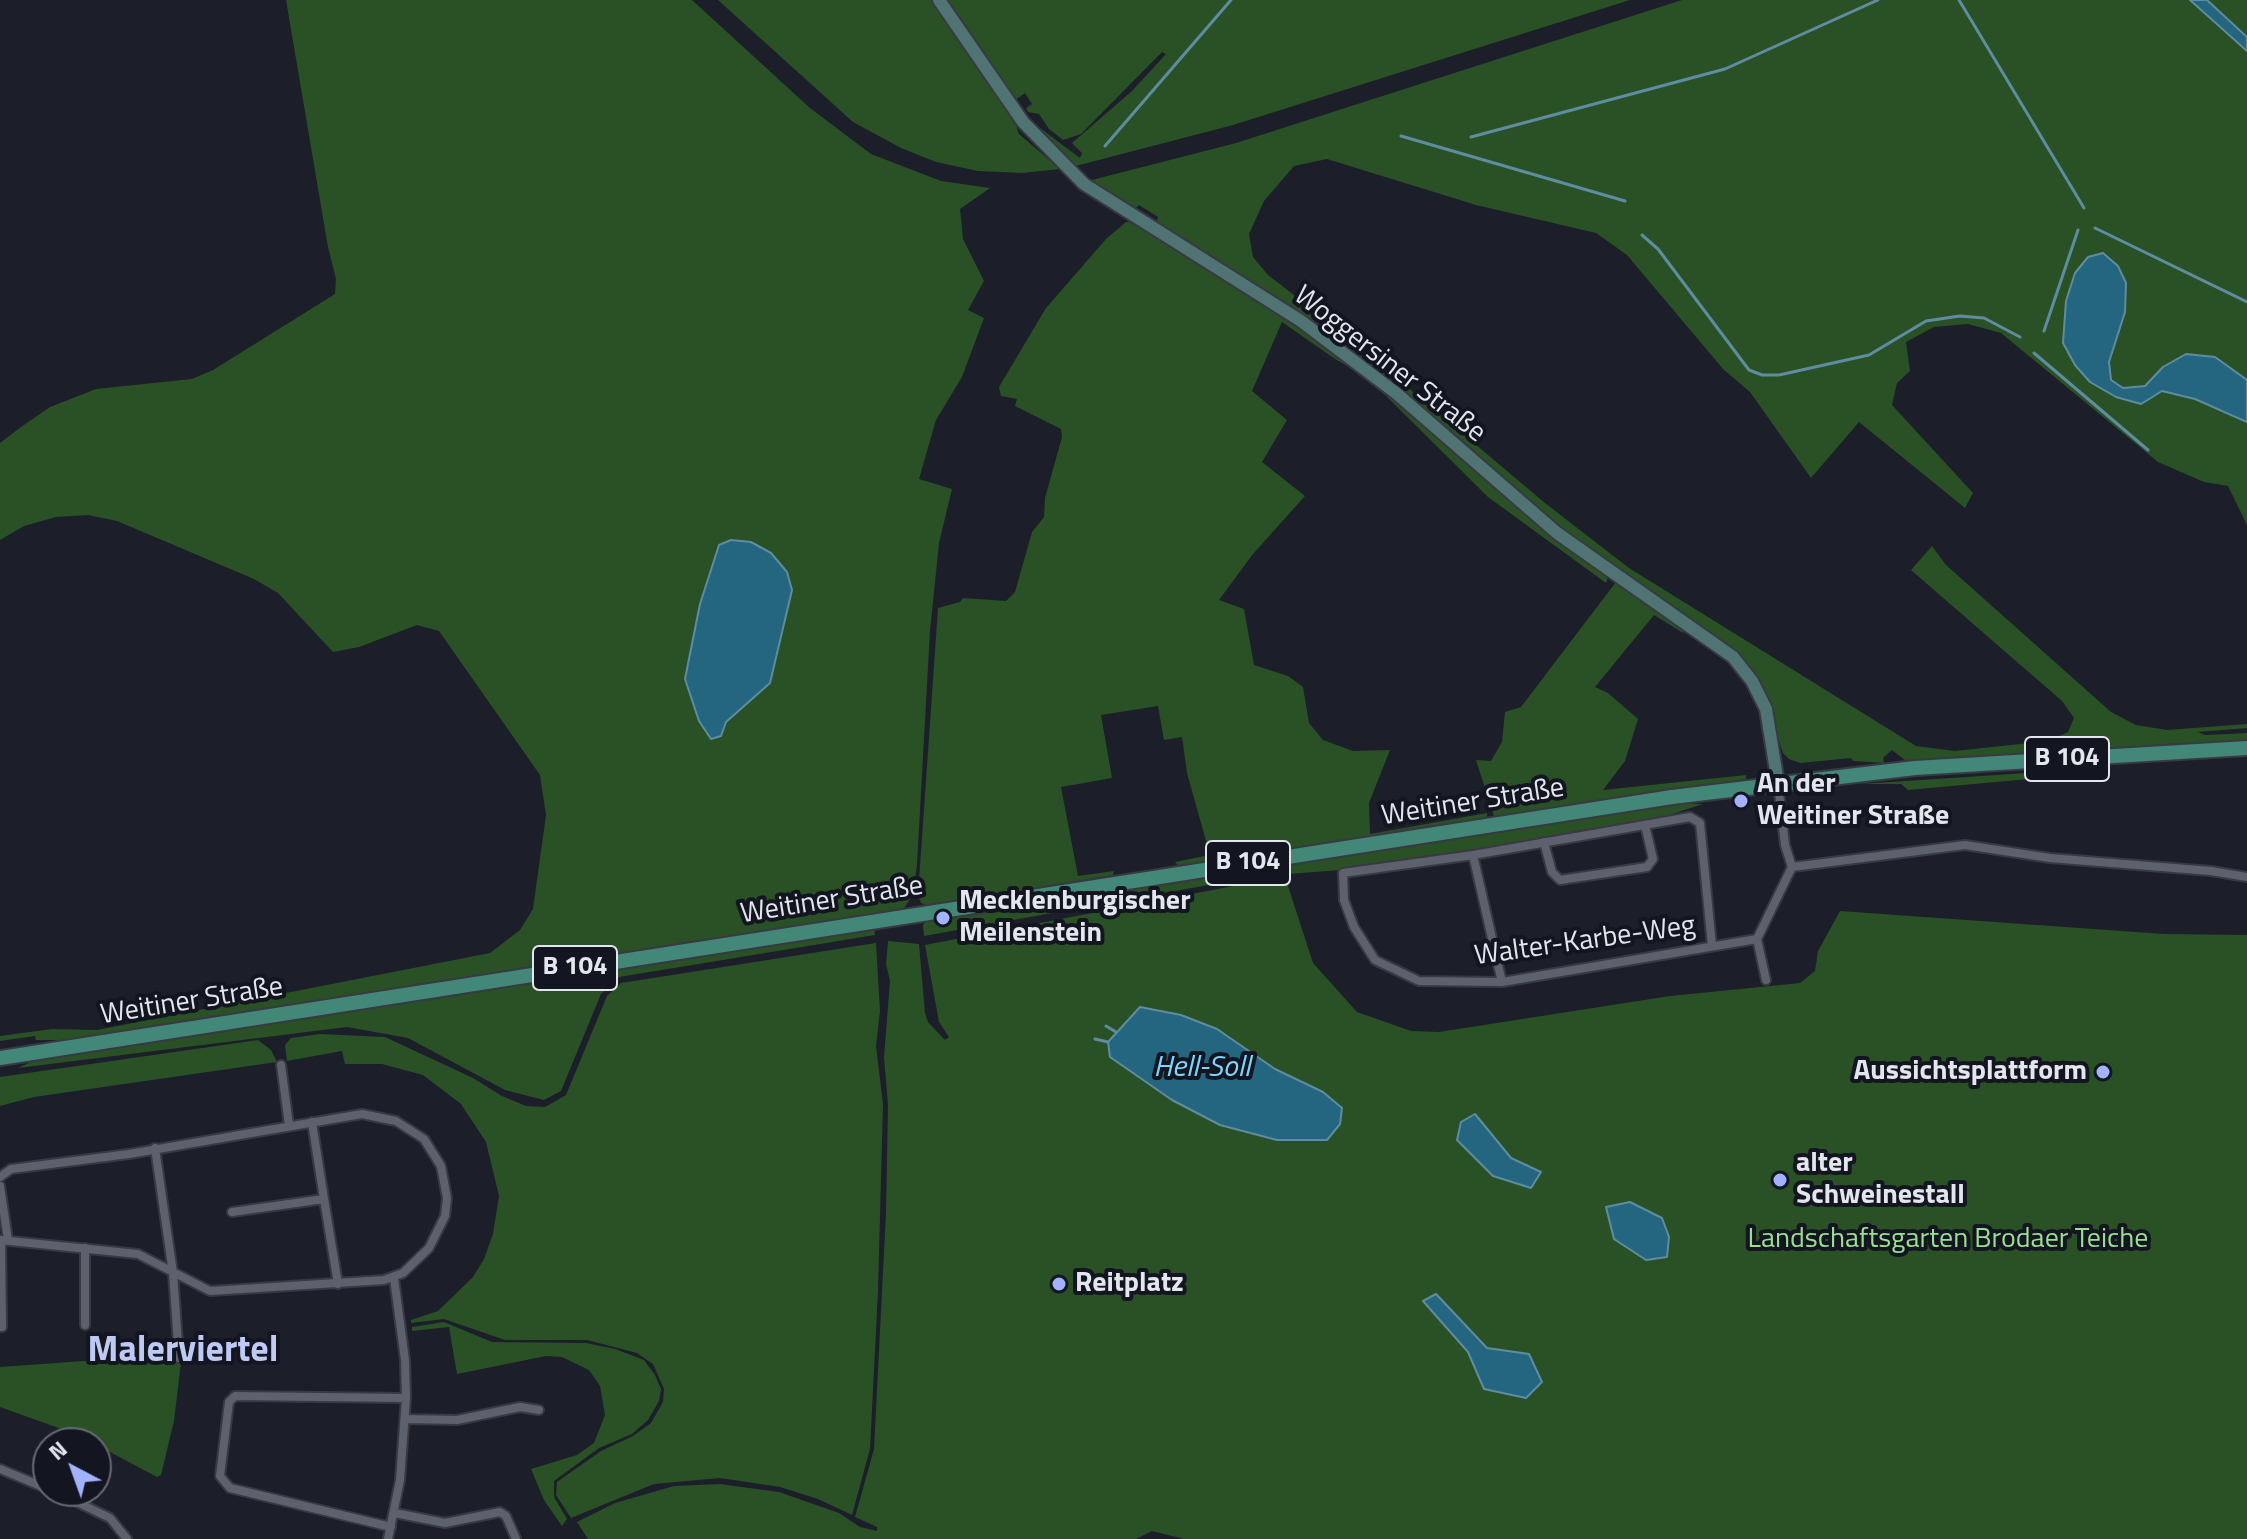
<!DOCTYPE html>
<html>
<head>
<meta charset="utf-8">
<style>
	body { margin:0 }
	#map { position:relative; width:2247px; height:1539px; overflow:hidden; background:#1c1e2a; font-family:"Titillium Web",sans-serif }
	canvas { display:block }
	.north { position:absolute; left:32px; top:1427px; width:80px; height:80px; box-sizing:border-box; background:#131520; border:2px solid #676972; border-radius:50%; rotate:319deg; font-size:22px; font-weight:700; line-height:32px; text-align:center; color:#e4e6ee }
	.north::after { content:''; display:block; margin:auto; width:28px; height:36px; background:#a2b2fd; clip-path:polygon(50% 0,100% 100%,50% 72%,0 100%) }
</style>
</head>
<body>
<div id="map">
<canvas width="2247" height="1539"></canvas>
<div class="north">N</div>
</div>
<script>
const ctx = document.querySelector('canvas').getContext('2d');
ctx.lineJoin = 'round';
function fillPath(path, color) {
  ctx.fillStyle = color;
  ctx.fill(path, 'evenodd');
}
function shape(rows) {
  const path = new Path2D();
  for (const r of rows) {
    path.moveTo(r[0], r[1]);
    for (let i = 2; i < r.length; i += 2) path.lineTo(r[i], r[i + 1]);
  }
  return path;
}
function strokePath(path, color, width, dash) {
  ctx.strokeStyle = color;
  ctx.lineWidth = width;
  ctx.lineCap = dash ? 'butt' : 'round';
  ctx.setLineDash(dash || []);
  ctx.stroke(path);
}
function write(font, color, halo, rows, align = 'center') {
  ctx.font = font + ' "Titillium Web",sans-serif';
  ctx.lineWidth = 8;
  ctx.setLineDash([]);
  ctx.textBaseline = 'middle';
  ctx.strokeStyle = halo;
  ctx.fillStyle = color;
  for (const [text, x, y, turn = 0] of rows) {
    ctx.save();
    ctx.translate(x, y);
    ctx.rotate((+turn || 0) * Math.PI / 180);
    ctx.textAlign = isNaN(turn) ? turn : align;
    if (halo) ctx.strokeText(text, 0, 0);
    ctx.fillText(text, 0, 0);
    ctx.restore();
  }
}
fillPath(shape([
	[286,0,692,0,810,108,871,154,941,181,990,188,960,209,963,239,984,281,968,310,984,318,962,377,936,420,919,479,952,489,939,543,930,631,917,864,913,894,903,910,79,1040,36,1040,35,1036,0,1041,0,1036,52,1029,97,1030,490,953,520,930,533,909,546,815,540,775,439,631,417,625,359,647,333,652,278,593,254,579,117,521,88,515,56,517,24,526,0,540,0,443,21,427,50,407,96,389,192,379,213,370,335,294,336,279,328,247],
	[719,546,738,709,726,722,699,721,685,679],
	[718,0,933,0,1012,114,1019,134,1060,169,1022,173,978,171,936,162,901,148,853,122],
	[945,0,1630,0,1233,125,1072,167,1032,122,1080,158,1082,153,1072,143,1132,91,1166,54,1162,52,1081,134,1063,140,1049,129,1039,114,1028,112,1026,108,1032,104,1025,93,1015,100,1023,114],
	[1682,0,2190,0,2247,51,2247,380,2215,357,2163,367,2145,386,2123,388,2111,380,2109,362,2125,312,2075,365,2090,382,2116,397,2141,404,2162,391,2195,399,2247,422,2247,525,2228,486,2204,482,2158,462,2001,333,1968,324,1934,327,1906,342,1910,371,1897,383,1892,405,1973,493,1965,508,1859,422,1811,478,1750,392,1723,369,1627,255,1596,233,1476,205,1327,159,1294,166,1264,201,1249,234,1253,257,1268,275,1342,332,1545,503,1629,568,1916,746,1955,751,2048,741,2068,732,2074,718,2062,701,1911,570,1932,546,1946,565,2111,712,2136,725,2167,730,2247,724,2247,728,2198,732,2205,735,2247,733,2247,741,1906,761,1892,750,1883,758,1884,763,1853,761,1851,758,1800,763,1789,759,1783,753,1758,679,1726,643,1663,603,1560,530,1400,390,1303,316,1156,224,1158,217,1139,205,1133,211,1088,181,1236,143],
	[2207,0,2247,0,2247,37],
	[1126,222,1133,222,1298,325,1354,366,1353,369,1335,359,1282,322,1252,391,1287,420,1262,462,1305,496,1253,554,1219,600,1244,609,1254,665,1288,676,1303,687,1309,723,1323,740,1353,751,1390,750,1369,803,1370,834,1487,813,1487,817,1484,821,1178,866,1175,862,1210,855,1187,773,1182,737,1164,740,1158,706,1101,715,1112,778,1061,787,1078,876,1114,871,1113,875,928,906,921,903,918,895,938,608,960,602,963,598,1006,601,1015,592,1032,532,1044,517,1045,498,1062,437,1061,429,1015,406,1017,399,1001,396,999,387,1046,308,1106,239],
	[1366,376,1501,493,1608,577,1606,583,1488,497],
	[1616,582,1684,629,1683,633,1654,615,1595,687,1608,693,1638,719,1625,761,1603,790,1746,775,1746,779,1495,819,1476,760,1491,761,1502,742,1505,712,1521,707],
	[2072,770,2083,771,2084,774,1908,790,1901,784,1860,784],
	[1671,803,1703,804,1654,820,1354,869,1262,876,1260,867],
	[1249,869,1258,870,1259,876,924,936,923,925,929,917],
	[1291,878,1288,886,1313,963,1357,1012,1411,1031,1439,1032,1670,996,1800,983,1815,971,1818,951,1840,911,2164,934,2247,935,2247,1539,1184,1539,1152,1531,1136,1539,588,1539,577,1522,615,1503,674,1486,720,1484,779,1492,839,1513,860,1527,877,1531,877,1527,855,1517,874,1449,886,1213,888,1105,884,1057,890,981,886,964,888,941,919,944,925,1013,928,1022,945,1040,949,1037,939,1022,925,945,1249,883],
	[874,928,875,935,619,977,601,994,561,1091,544,1100,505,1090,408,1038,347,1027,18,1068,39,1058],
	[876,943,880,1011,876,1046,883,1104,878,1291,870,1449,852,1515,818,1499,780,1487,720,1478,654,1484,571,1518,556,1495,557,1482,601,1451,633,1436,651,1423,663,1402,664,1389,653,1364,637,1353,587,1340,505,1340,444,1319,411,1323,411,1320,438,1311,473,1277,484,1259,493,1234,499,1196,486,1142,461,1104,423,1075,382,1064,345,1064,342,1051,287,1061,285,1045,291,1038,320,1034,385,1037,473,1078,502,1096,526,1106,545,1107,566,1095,607,996,621,983],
	[258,1040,271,1050,277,1062,34,1097,0,1106,0,1077],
	[444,1322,492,1342,586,1343,615,1349,644,1360,655,1375,661,1389,659,1401,648,1420,632,1434,599,1448,554,1481,554,1497,567,1519,562,1526,544,1500,531,1469,577,1455,594,1443,605,1415,600,1386,589,1370,562,1357,546,1356,457,1374,449,1327,412,1331,412,1327],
	[182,1354,174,1421,161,1475,157,1477,78,1435,0,1407,0,1367]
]), '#295125');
const water = shape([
	[2190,0,2207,0,2247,37,2247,51,2190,0],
	[2103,253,2118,266,2126,283,2125,312,2109,362,2111,380,2123,388,2145,386,2163,367,2186,354,2215,357,2247,380,2247,422,2195,399,2162,391,2141,404,2116,397,2090,382,2075,365,2063,343,2066,301,2075,273,2088,257,2103,253],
	[731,540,751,542,771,553,787,572,792,590,770,683,726,722,721,736,711,739,699,721,685,679,700,604,719,545,731,540],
	[1140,1007,1181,1015,1217,1029,1275,1069,1323,1092,1342,1108,1340,1124,1327,1140,1277,1140,1220,1125,1172,1100,1110,1057,1108,1042,1140,1007],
	[1475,1114,1511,1158,1541,1172,1531,1188,1493,1176,1457,1140,1461,1122,1475,1114],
	[1630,1202,1662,1218,1669,1237,1667,1257,1646,1260,1614,1239,1606,1207,1630,1202],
	[1436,1294,1487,1348,1529,1354,1542,1382,1526,1398,1484,1389,1468,1352,1423,1301,1436,1294]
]);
fillPath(water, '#246580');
strokePath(water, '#5e8ca1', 2);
strokePath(shape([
	[1959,0,2084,208],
	[1401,136,1625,201],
	[1471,137,1725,69,1878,0],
	[1105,146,1231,0],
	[2095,228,2247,302],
	[1642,235,1658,249,1749,370,1762,375,1779,375,1869,355,1926,321,1960,316,1984,318,2020,337],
	[2044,331,2078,230],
	[2034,353,2148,450],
	[1106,1026,1116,1032],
	[1095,1039,1108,1042]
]), '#5e8ca1', 3);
const street = shape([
	[1778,783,1785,845,1792,867],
	[1544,842,1552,872,1560,880,1647,867,1653,859,1645,825],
	[1473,855,1502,982],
	[1792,867,1965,845,2050,858,2211,871,2247,877],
	[1757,939,1766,980],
	[1712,946,1700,823,1690,817,1473,855,1343,873,1344,900,1354,927,1375,960,1419,981,1502,982,1757,939,1792,867],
	[281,1065,289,1125],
	[312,1122,324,1199],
	[155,1148,173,1273,179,1358],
	[0,1177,11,1169,129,1154,362,1114,396,1121,424,1139,441,1166,447,1198,445,1216,429,1248,403,1273,384,1280,210,1291,138,1254,0,1240],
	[0,1186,8,1240],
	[232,1212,324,1199,338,1284],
	[1,1240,2,1327],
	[85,1248,85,1325],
	[406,1419,457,1420,520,1407,539,1410],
	[0,1469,48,1489],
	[54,1491,110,1518,127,1539],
	[395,1513,445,1523,500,1512,506,1516,516,1539],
	[391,1527,230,1488,220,1476,229,1402,235,1396,406,1398],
	[388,1539,400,1480,406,1398,405,1360,394,1278]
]);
const secondary = shape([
	[939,0,1023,122,1084,184,1301,321,1396,393,1557,533,1733,657,1752,681,1766,709,1778,783]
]);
const primary = shape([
	[0,1058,1672,797,1915,768,2247,748]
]);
strokePath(street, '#383942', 12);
strokePath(secondary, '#383942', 16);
strokePath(primary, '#383942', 18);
strokePath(street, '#5d616e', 8);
strokePath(secondary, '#507473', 12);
strokePath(primary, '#428778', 14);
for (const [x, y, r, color] of [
	[1741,801,8,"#a2b2fd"],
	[943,918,8,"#a2b2fd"],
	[2103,1072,8,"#a2b2fd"],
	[1780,1180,8,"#a2b2fd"],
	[1059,1284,8,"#a2b2fd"]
]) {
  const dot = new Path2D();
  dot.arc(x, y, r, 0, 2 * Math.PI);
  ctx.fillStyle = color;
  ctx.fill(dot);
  strokePath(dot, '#131520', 3);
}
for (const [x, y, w] of [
	[2067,759,84],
	[1248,863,84],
	[575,968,84]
]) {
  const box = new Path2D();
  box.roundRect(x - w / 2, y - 22, w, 44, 6);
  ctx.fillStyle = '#131520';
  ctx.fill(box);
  strokePath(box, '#e4e6ee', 2);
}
write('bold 26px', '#e4e6ee', null, [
	["B 104",2067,759],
	["B 104",1248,863],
	["B 104",575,968]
]);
write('28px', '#e4e6ee', '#131520', [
	["Woggersiner Straße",1389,365,38],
	["Weitiner Straße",1473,803,-9],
	["Weitiner Straße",832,901,-9],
	["Walter-Karbe-Weg",1585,942,-8],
	["Weitiner Straße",192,1002,-9]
]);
write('bold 28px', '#e4e6ee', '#131520', [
	["An der",1757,785],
	["Weitiner Straße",1757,817],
	["Mecklenburgischer",959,902],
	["Meilenstein",959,934],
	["Aussichtsplattform",2087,1072,"right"],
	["alter",1796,1164],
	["Schweinestall",1796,1196],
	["Reitplatz",1075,1284]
], 'left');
write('28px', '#9adf91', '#131520', [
	["Landschaftsgarten Brodaer Teiche",1948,1240]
]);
write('italic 30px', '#7dd5fc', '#131520', [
	["Hell-Soll",1202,1069]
]);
write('bold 36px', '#bfcaf4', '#131520', [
	["Malerviertel",183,1352]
]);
</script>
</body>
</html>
